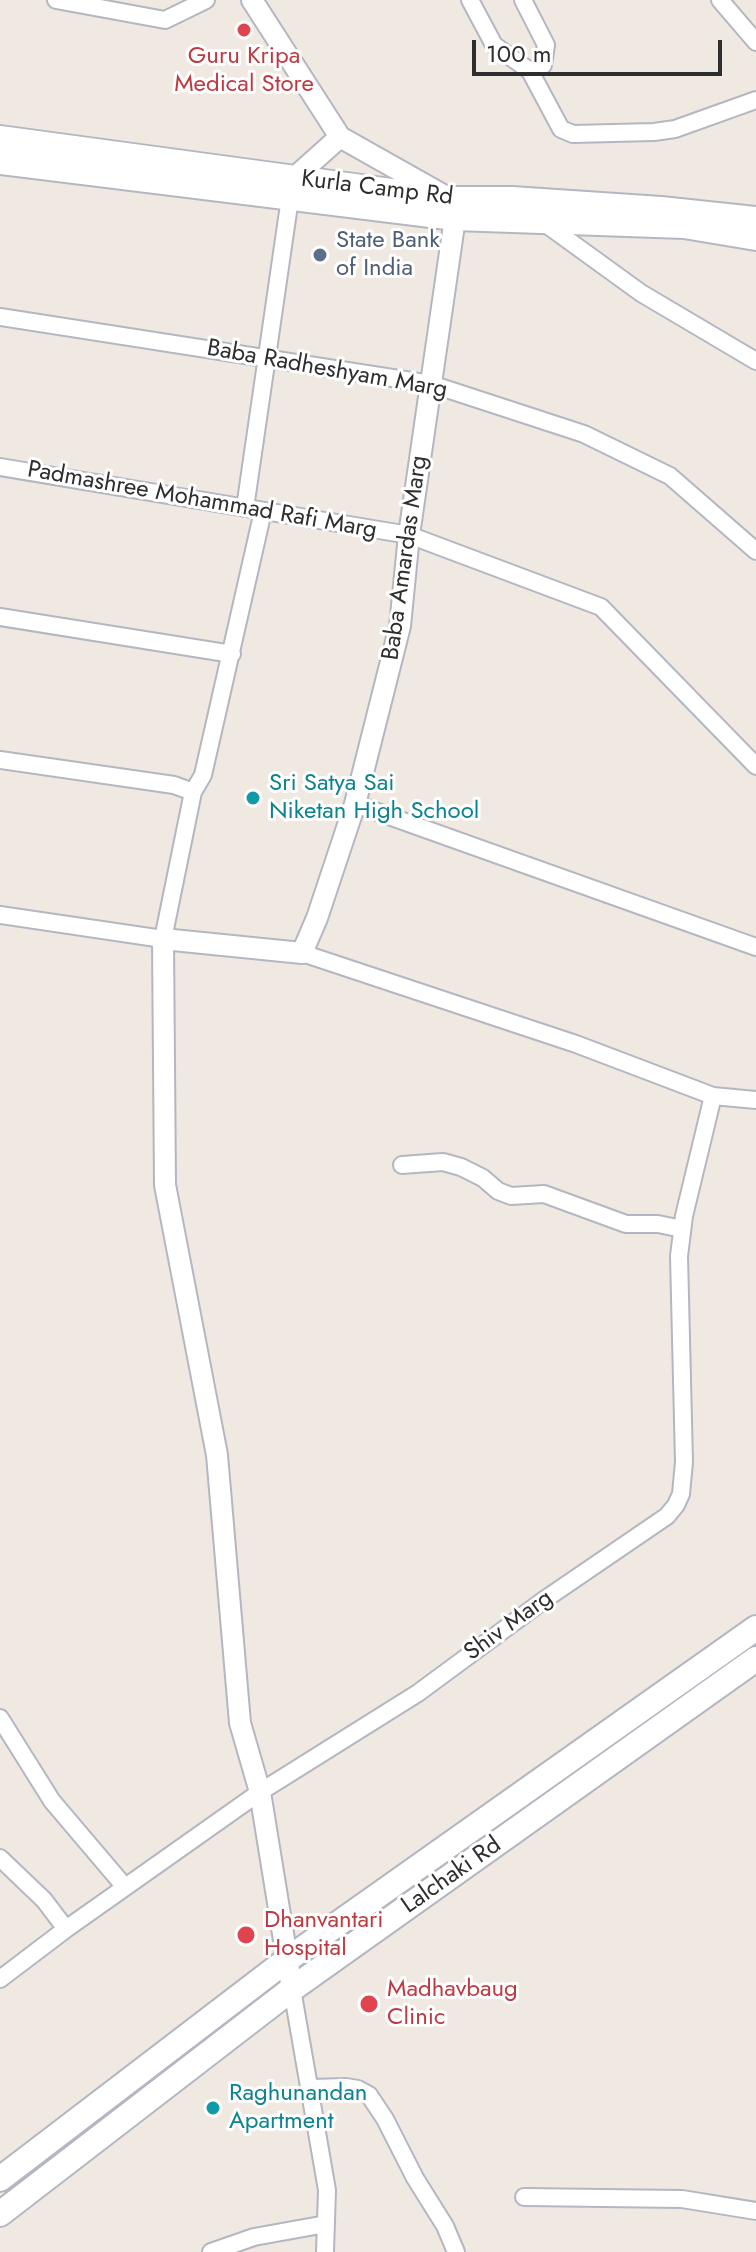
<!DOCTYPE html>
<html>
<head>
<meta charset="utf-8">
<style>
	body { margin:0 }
	#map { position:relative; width:756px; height:2252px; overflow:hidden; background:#efe9e1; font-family:Jost,sans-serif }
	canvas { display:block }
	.scale { position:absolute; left:472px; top:40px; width:250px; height:36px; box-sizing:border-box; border:4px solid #2e2e2e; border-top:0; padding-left:10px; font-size:24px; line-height:28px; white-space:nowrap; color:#2e2e2e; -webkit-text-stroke:6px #fff; paint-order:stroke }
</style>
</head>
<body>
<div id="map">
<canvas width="756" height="2252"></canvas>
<div class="scale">100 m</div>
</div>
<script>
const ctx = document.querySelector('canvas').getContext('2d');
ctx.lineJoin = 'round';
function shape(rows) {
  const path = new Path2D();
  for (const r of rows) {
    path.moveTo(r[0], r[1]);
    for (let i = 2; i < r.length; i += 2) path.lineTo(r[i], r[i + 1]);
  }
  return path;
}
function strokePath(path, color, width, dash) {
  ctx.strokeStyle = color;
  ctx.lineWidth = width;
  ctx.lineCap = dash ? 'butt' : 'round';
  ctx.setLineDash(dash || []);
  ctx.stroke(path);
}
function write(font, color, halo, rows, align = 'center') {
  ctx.font = font + ' Jost,sans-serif';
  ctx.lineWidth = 6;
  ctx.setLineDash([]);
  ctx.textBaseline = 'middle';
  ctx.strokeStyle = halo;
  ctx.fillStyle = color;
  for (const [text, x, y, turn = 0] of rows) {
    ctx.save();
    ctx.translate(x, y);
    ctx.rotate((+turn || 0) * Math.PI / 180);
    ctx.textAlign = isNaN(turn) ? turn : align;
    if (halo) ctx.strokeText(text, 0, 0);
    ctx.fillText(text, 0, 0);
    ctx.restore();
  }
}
const minor = shape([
	[56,0,165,20,206,0],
	[470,0,494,45,530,71,561,129,573,134,654,132,675,129,756,100],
	[523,0,546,45,543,65,530,71],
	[720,0,756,42],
	[543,222,641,293,756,361],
	[0,317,431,384,584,434,670,476,756,551],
	[0,467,409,535,601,607,756,766],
	[245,508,290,198],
	[0,617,232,654],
	[0,760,174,785,193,792],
	[355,804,756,947],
	[0,915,163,939,193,792,203,775,263,511],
	[302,953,576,1044,713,1096,756,1100],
	[402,1165,443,1162,461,1167,483,1178,498,1191,511,1196,544,1194,626,1224,658,1224,682,1229],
	[0,1718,52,1801,125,1887],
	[0,1858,44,1900,66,1929],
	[0,1979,66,1929,260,1792,418,1693,544,1600,667,1516,676,1505,681,1494,684,1462,679,1256,684,1216,713,1096],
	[292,1989,327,2190,325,2252],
	[310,2088,346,2087,358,2089,369,2095,385,2119,415,2178,445,2226,456,2252],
	[524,2197,682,2199,756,2211],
	[211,2252,254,2237,326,2224]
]);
const tertiary = shape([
	[252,0,340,137,450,199,455,218,409,535,400,626,355,804,317,918,302,953,163,939,165,1185,217,1455,240,1723,260,1792,292,1989],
	[292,188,293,179,340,137]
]);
const secondary = shape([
	[0,138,450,199,512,199,661,209,756,219],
	[0,162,455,218,684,226,756,238],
	[0,2179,288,1959,756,1628],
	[0,2214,292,1989,756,1659]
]);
strokePath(minor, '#b4b7c1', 20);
strokePath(tertiary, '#b4b7c1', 24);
strokePath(secondary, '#b4b7c1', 28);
strokePath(minor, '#fff', 16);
strokePath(tertiary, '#fff', 20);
strokePath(secondary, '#fff', 24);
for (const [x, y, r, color] of [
	[244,30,8,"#e0444e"],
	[320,255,8,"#5c6f8a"],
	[253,798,8,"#0f9aa8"],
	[246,1935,10,"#e0444e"],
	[369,2004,10,"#e0444e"],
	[213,2108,8,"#0f9aa8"]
]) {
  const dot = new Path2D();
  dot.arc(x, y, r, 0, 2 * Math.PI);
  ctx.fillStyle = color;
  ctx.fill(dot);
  strokePath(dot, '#fff', 3);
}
write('24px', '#be3a42', '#fff', [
	["Guru Kripa",244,57,"center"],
	["Medical Store",244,85,"center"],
	["Dhanvantari",264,1921],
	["Hospital",264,1949],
	["Madhavbaug",387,1990],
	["Clinic",387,2018]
], 'left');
write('24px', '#2e2e2e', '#fff', [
	["Kurla Camp Rd",377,189,7],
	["Baba Radheshyam Marg",327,370,10],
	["Padmashree Mohammad Rafi Marg",202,501,10],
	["Baba Amardas Marg",406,558,-82],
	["Shiv Marg",509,1626,-36],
	["Lalchaki Rd",452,1876,-35]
]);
write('24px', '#4e5e75', '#fff', [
	["State Bank",336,241],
	["of India",336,269]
], 'left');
write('24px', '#0d838f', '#fff', [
	["Sri Satya Sai",269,784],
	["Niketan High School",269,812],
	["Raghunandan",229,2094],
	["Apartment",229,2122]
], 'left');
</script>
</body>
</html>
